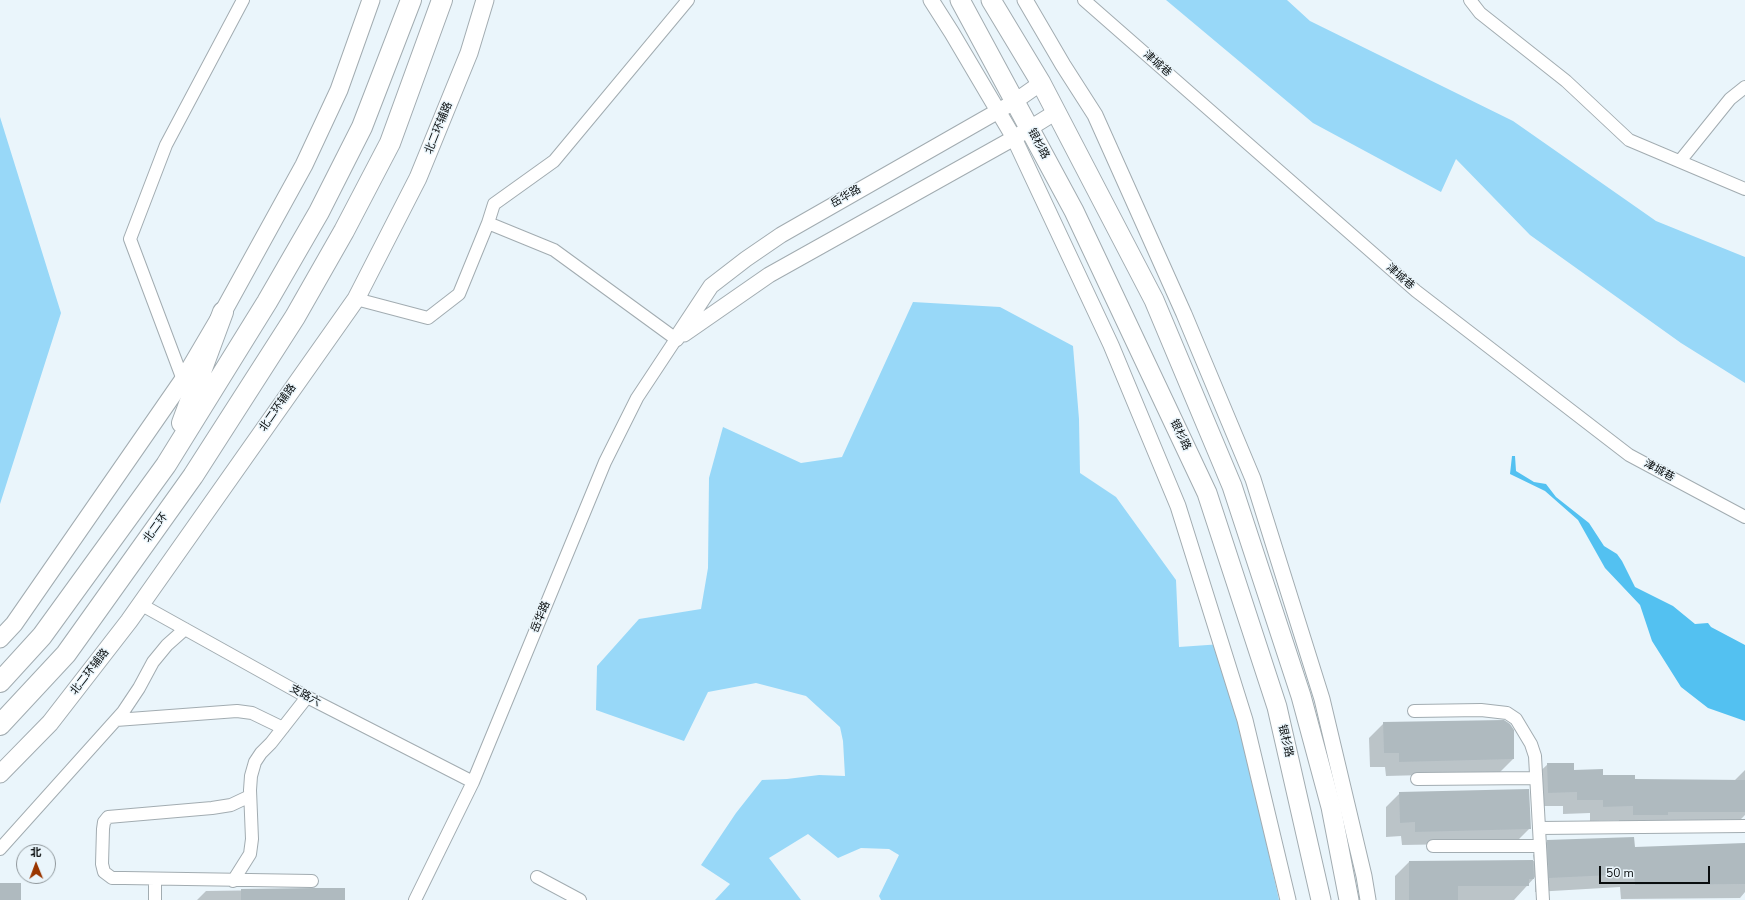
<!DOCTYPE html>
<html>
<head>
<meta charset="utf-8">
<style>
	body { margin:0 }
	#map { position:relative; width:1745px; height:900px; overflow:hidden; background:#eaf5fb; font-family:"Nunito Sans","Noto Sans SC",sans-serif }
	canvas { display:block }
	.north { position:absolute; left:16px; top:844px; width:40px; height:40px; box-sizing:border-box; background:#eaf5fb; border:1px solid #90989c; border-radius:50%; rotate:359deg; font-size:11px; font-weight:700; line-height:16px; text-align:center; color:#090d0e }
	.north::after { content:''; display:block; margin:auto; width:14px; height:18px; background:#9a3600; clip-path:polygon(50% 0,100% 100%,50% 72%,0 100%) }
	.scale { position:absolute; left:1599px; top:866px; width:111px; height:18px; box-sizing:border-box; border:2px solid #090d0e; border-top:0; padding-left:5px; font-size:12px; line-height:14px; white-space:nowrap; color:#090d0e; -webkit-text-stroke:3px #eaf5fb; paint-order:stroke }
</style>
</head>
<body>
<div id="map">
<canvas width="1745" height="900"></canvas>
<div class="north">北</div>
<div class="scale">50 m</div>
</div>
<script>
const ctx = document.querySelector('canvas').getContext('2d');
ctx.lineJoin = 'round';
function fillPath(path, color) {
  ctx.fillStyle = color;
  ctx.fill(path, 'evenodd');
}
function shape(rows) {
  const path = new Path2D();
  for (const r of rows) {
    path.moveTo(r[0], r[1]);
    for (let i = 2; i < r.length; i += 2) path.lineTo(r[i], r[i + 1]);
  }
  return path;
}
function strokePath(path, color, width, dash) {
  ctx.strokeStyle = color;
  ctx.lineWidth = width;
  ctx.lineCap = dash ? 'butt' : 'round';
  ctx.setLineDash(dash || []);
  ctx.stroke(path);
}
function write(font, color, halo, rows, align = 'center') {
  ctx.font = font + ' "Nunito Sans","Noto Sans SC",sans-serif';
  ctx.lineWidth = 3;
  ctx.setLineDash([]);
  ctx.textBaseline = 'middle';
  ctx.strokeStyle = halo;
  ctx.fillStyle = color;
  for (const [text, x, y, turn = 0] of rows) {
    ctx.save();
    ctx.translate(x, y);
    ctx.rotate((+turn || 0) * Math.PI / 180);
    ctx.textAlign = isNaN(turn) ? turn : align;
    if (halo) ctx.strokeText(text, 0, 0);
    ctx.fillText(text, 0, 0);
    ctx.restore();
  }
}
fillPath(shape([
	[1166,0,1287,0,1310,21,1513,121,1656,221,1745,257,1745,383,1681,343,1530,235,1456,159,1441,192,1313,123],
	[0,117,61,313,0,504],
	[913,302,1000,307,1073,346,1079,419,1080,473,1116,497,1176,580,1179,647,1222,644,1279,900,881,900,879,896,899,855,889,849,861,848,838,858,808,834,769,858,801,900,715,900,730,884,701,865,736,813,762,780,787,779,819,775,845,776,843,741,840,727,806,696,756,683,708,692,684,741,596,710,597,666,639,619,701,609,708,568,709,478,723,427,801,463,842,457]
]), '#98d8f8');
fillPath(shape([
	[1512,456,1515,456,1516,471,1534,482,1546,484,1556,497,1589,523,1604,546,1617,554,1622,561,1635,587,1673,606,1695,624,1708,623,1711,627,1745,645,1745,721,1708,708,1681,687,1652,641,1640,605,1605,568,1578,520,1545,491,1510,474]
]), '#53c1f1');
fillPath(shape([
	[1384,723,1513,759,1499,773,1386,776,1385,767,1370,767,1369,738],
	[1548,764,1573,771,1634,780,1735,780,1745,770,1745,815,1734,826,1619,829,1619,820,1590,821,1590,813,1563,814,1563,806,1534,806,1533,778],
	[1400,793,1530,828,1515,843,1402,845,1401,836,1386,837,1386,807],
	[1548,841,1634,849,1745,844,1745,892,1740,898,1621,899,1620,887,1535,892,1535,877,1514,900,1395,900,1395,876,1409,862,1534,861,1533,855],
	[344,889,344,900,197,900,206,891]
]), '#0003');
fillPath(shape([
	[1504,720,1510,724,1514,730,1514,759,1399,762,1399,753,1384,753,1383,722],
	[1547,763,1574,763,1574,770,1603,769,1603,775,1635,775,1635,779,1745,780,1745,812,1668,812,1668,815,1633,815,1633,806,1603,807,1603,800,1577,800,1577,792,1548,793],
	[1529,789,1531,829,1415,832,1415,822,1400,823,1399,792],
	[1634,837,1635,847,1745,843,1745,884,1635,885,1634,874,1549,878,1547,840],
	[1533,860,1534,879,1529,879,1529,886,1458,886,1458,900,1409,900,1409,861],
	[0,883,21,883,21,900,0,900],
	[314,888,345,888,345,900,241,900,241,889]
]), '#afbabf');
const minor = shape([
	[1084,0,1416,291,1629,455,1745,517],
	[1470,0,1480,13,1566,81,1629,140,1745,189],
	[1680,161,1730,99,1745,87],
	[488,223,494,204,554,161,688,0],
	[356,299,428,318,459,294,488,223,554,250,676,339,637,398,605,462,473,782,415,900],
	[183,380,130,239,166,145,243,0],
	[140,604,307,697,473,782],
	[1414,711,1481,710,1507,713,1516,719,1531,744,1535,756,1543,900],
	[116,720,237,711,252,713,283,728],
	[1417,779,1536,778],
	[250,796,231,805,212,808,108,817,104,822,103,829,102,864,104,872,112,878,124,878,312,881],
	[1539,828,1745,826],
	[1433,846,1540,846],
	[0,849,123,712,139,688,153,662,167,645,185,629],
	[537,877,580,900],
	[233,881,250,854,252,839,250,790,251,776,255,762,261,753,271,743,307,697],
	[155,900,155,879]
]);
const tertiary = shape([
	[931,0,952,33,1014,138,1111,345,1178,506,1245,720,1288,900],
	[1025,0,1063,65,1095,115,1184,314,1253,479,1322,699,1364,876,1368,900],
	[684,334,769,275,1014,138,1056,112],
	[676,339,711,286,746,259,781,235,1014,102,1041,83]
]);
const secondary = shape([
	[0,639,14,624,183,380,223,312,304,165,339,90,371,0],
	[0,774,50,723,129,621,356,299,418,178,469,53,485,0]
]);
const primary = shape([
	[960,0,1074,211,1207,493,1277,707,1321,900],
	[991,0,1041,83,1154,300,1232,486,1301,696,1331,807,1349,900]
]);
const trunk = shape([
	[182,423,223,312],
	[0,682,42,636,166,465,267,302,319,212,362,127,411,0],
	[0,725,66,654,193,476,295,317,344,231,390,143,442,0]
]);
strokePath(minor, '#a2acb1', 14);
strokePath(tertiary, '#a2acb1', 17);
strokePath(secondary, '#a2acb1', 19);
strokePath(primary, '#a2acb1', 21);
strokePath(trunk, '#a2acb1', 22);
strokePath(minor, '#fff', 12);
strokePath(tertiary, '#fff', 15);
strokePath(secondary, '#fff', 17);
strokePath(primary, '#fff', 19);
strokePath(trunk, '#fff', 20);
write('11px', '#090d0e', '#eaf5fb', [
	["津城巷",1157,64,41],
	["北二环辅路",439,128,-68],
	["银杉路",1038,144,62],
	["岳华路",846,197,-30],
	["津城巷",1400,277,41],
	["北二环辅路",278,408,-55],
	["银杉路",1180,435,65],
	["津城巷",1659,471,28],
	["北二环",156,528,-54],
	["岳华路",541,617,-68],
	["北二环辅路",90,672,-52],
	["支路六",305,696,28],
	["银杉路",1285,741,77]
]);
</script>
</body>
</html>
